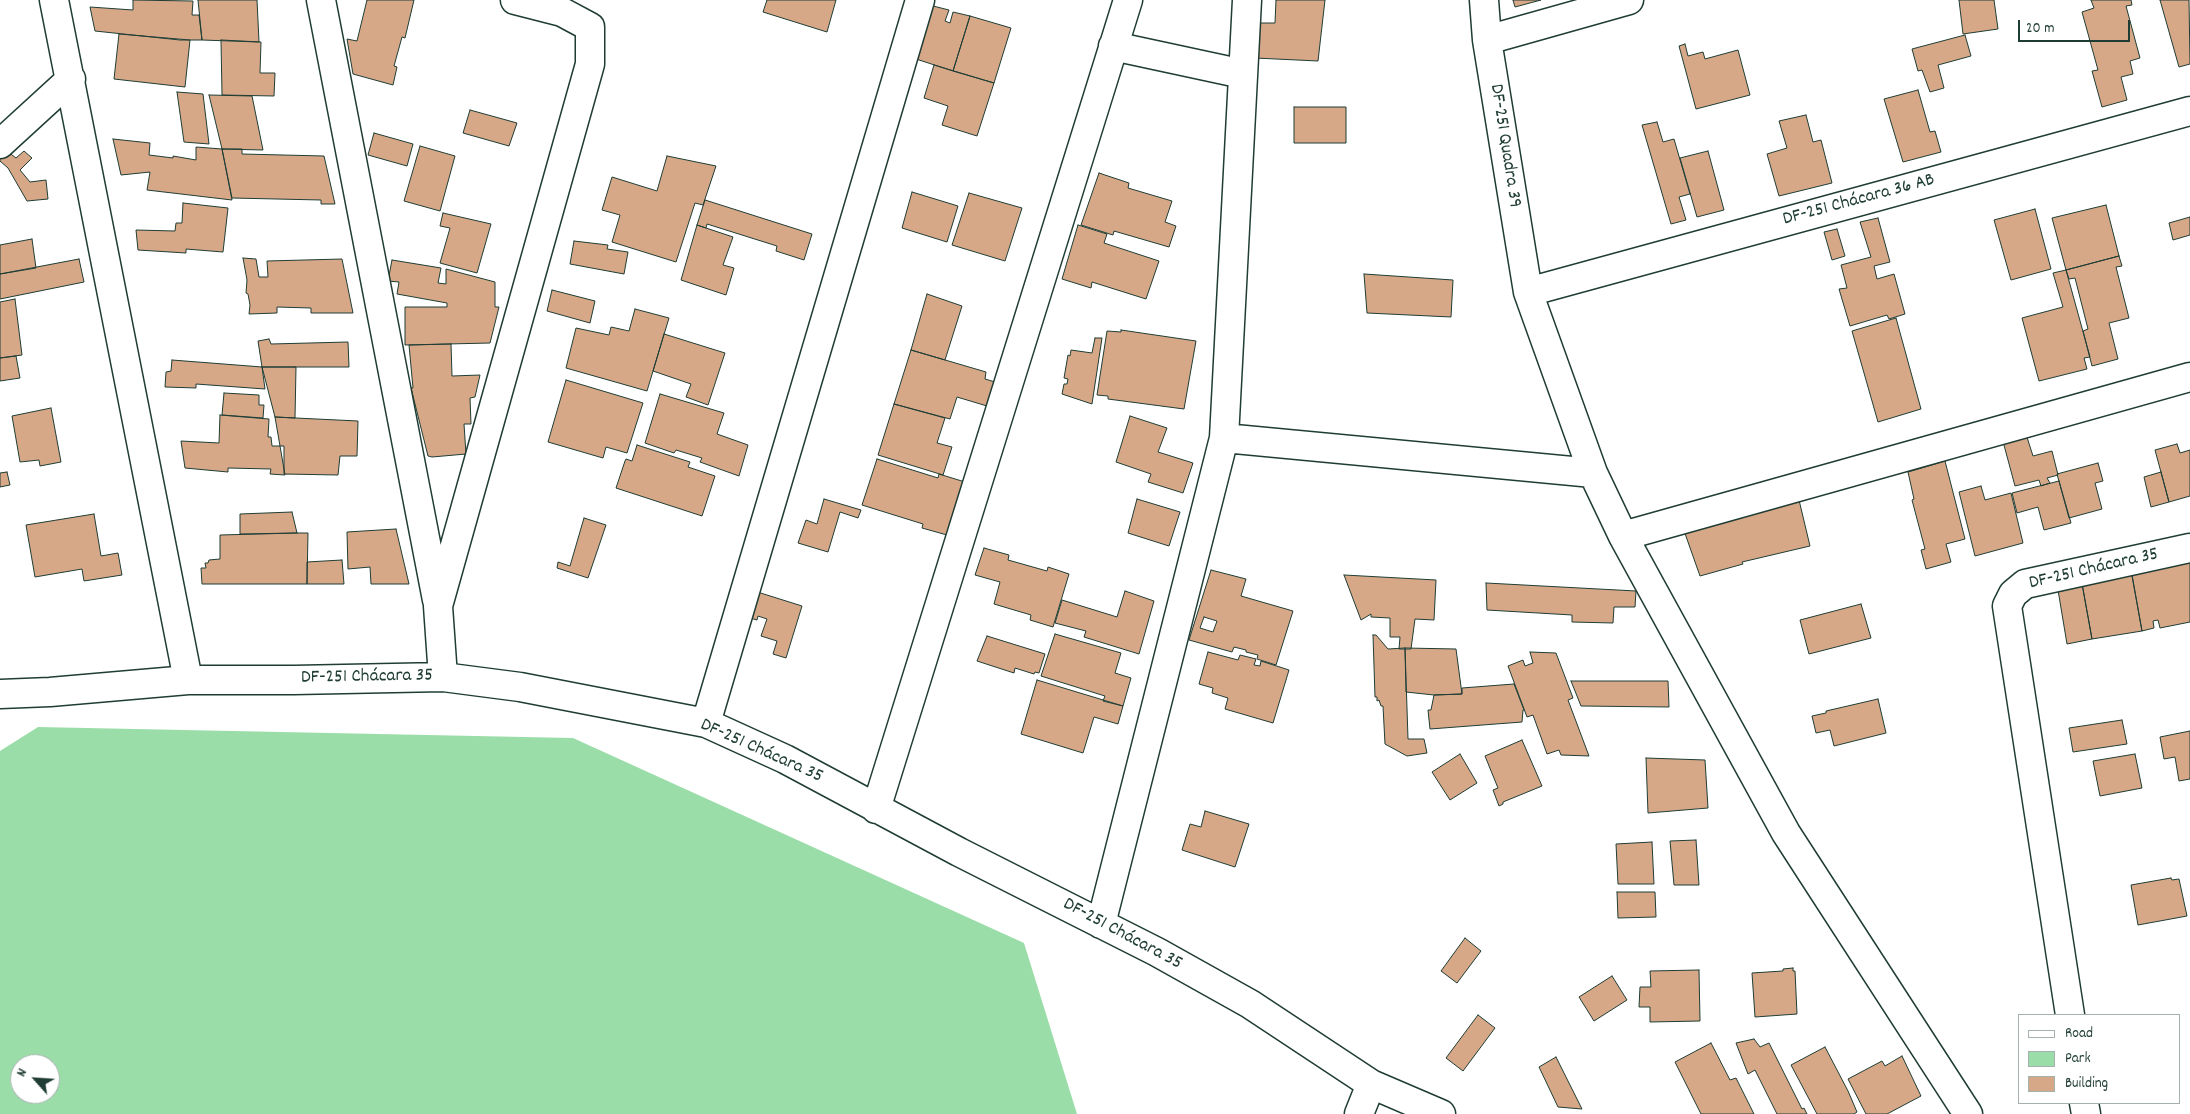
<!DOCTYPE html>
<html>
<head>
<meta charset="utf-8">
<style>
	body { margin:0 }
	#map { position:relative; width:2190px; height:1114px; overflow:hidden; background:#fff; font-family:Dekko,sans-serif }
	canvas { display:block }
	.legend { position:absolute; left:2018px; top:1014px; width:162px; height:90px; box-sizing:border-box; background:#fff; border:1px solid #a5b1ae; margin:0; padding:6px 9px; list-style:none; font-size:15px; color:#1f3d34 }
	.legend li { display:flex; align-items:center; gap:10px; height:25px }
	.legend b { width:25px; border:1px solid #a5b1ae }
	.north { position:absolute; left:10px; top:1054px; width:50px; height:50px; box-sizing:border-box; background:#fff; border:1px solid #a5b1ae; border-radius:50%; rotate:296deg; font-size:14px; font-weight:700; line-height:20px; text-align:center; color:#1f3d34 }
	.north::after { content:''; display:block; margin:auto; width:18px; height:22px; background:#1f3d34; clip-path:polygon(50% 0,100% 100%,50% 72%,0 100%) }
	.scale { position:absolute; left:2018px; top:20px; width:112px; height:22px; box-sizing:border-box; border:2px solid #1f3d34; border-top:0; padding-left:6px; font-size:15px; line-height:18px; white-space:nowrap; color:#1f3d34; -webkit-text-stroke:4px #fff; paint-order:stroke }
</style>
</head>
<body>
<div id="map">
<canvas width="2190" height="1114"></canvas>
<ul class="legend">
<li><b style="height:6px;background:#fff"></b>Road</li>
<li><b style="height:14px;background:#9bdda8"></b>Park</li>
<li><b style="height:14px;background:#d6a888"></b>Building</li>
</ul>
<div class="north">N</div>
<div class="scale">20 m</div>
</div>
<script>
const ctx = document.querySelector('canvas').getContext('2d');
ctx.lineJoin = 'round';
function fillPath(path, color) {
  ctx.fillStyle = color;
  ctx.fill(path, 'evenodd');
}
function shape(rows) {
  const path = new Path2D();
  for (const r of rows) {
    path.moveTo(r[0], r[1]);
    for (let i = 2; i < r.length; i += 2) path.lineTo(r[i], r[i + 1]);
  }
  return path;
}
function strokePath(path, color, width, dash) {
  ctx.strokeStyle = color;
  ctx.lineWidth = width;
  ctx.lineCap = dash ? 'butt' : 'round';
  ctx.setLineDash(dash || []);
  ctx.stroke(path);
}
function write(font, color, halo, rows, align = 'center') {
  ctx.font = font + ' Dekko,sans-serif';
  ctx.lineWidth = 4;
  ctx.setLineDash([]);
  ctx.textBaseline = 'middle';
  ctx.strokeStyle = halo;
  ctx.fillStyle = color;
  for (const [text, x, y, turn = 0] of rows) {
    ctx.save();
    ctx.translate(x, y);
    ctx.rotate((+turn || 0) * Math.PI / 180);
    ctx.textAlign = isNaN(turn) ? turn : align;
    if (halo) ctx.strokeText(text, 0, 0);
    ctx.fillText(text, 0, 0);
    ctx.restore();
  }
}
fillPath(shape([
	[38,727,573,738,1024,943,1077,1114,0,1114,0,751],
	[20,1064,50,1064,50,1094,20,1094]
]), '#9bdda8');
const building = shape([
	[133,0,193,1,192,15,199,15,202,40,180,40,95,31,90,7,133,10,133,0],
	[198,0,257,0,259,42,202,40,198,0],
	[367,0,414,0,405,38,402,37,394,66,397,67,393,85,353,74,347,39,357,41,367,0],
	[767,0,836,0,827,32,763,12,767,0],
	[1276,0,1325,0,1318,61,1255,58,1254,23,1275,23,1276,0],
	[1513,0,1541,0,1515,7,1513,0],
	[1959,0,1994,0,1998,29,1963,34,1959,0],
	[2091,0,2131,0,2132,5,2126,6,2140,58,2130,61,2133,74,2121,77,2127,100,2102,107,2092,71,2098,70,2082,12,2094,8,2091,0],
	[2160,0,2189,0,2190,64,2179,67,2160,0],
	[929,5,949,10,945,21,950,23,953,12,970,16,953,71,913,58,929,5],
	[970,16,1011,28,994,83,953,71,970,16],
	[119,34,190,40,185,87,114,79,119,34],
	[1965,35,1971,56,1938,65,1944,88,1930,92,1922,70,1918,71,1912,49,1965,35],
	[221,40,261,42,260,73,275,73,274,96,222,95,221,40],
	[1685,44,1688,56,1703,52,1705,59,1738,50,1750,95,1696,109,1679,46,1685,44],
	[934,65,994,83,977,136,942,125,948,106,924,98,934,65],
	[1918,90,1930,132,1935,131,1941,152,1903,162,1884,99,1918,90],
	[177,92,203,94,209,144,184,142,177,92],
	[209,95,252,96,263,150,222,149,209,95],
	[1294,107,1346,107,1346,143,1294,143,1294,107],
	[470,110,517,123,509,146,463,133,470,110],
	[1806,115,1813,142,1821,140,1832,183,1779,196,1767,154,1787,148,1779,121,1806,115],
	[1657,122,1663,142,1674,139,1690,194,1679,197,1686,220,1671,224,1642,125,1657,122],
	[374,133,413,144,407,166,368,155,374,133],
	[113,139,150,143,149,155,173,158,173,156,196,160,196,147,222,149,232,200,147,190,150,172,121,175,113,139],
	[420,146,455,156,440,211,404,201,420,146],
	[222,149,242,149,242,154,324,156,335,204,321,204,321,200,232,198,222,149],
	[7,151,16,158,24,151,32,158,20,170,30,182,46,180,48,199,27,201,8,168,0,161,0,157,7,151],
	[1708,151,1724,210,1697,217,1680,158,1708,151],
	[667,156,716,166,703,205,695,203,676,262,612,242,620,215,602,210,612,177,657,191,667,156],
	[1099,173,1129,183,1128,188,1172,201,1165,222,1176,226,1169,247,1114,231,1113,235,1081,225,1099,173],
	[912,192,958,206,947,242,902,228,912,192],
	[969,193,1022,208,1005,261,952,245,969,193],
	[705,200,812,234,804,260,776,251,777,246,707,224,706,228,697,225,705,200],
	[183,203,228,208,223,252,186,249,186,253,138,250,136,230,175,231,176,223,182,223,183,203],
	[2106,205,2119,256,2066,270,2052,218,2106,205],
	[2035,209,2051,269,2011,280,1994,220,2035,209],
	[443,213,491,224,477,273,440,263,450,228,440,226,443,213],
	[2190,217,2190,235,2173,240,2169,223,2190,217],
	[1878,218,1890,262,1874,266,1877,279,1894,274,1905,314,1889,319,1887,315,1850,326,1839,289,1847,288,1841,265,1871,257,1860,222,1878,218],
	[697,225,733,237,723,265,734,268,726,295,681,280,697,225],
	[1078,225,1107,234,1104,243,1159,261,1146,299,1092,282,1091,288,1062,279,1078,225],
	[1837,229,1845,256,1832,260,1824,232,1837,229],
	[32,239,36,268,0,274,0,245,32,239],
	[574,241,608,245,607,249,628,252,624,274,570,264,574,241],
	[2119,256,2122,266,2116,267,2129,318,2109,323,2118,359,2092,366,2083,331,2088,329,2075,278,2069,279,2066,270,2119,256],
	[243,258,256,259,259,277,268,277,267,261,342,259,353,313,311,313,311,308,277,307,277,313,249,314,250,305,248,294,246,293,247,280,243,258],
	[79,259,84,282,0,299,0,274,79,259],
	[392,260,441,268,438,283,446,284,446,269,495,282,495,307,499,307,490,343,405,345,405,307,447,307,447,303,397,294,399,282,388,281,392,260],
	[2066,270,2090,357,2084,358,2087,369,2039,381,2022,318,2063,307,2053,273,2066,270],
	[1364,274,1453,280,1451,317,1367,313,1364,274],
	[552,290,595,301,590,323,547,311,552,290],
	[927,294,962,306,945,360,911,350,927,294],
	[15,299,22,355,0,358,0,302,15,299],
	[635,309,669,318,647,391,566,368,576,328,609,335,611,327,629,331,635,309],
	[1896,318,1921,409,1878,422,1852,331,1896,318],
	[1121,330,1196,341,1184,409,1108,399,1108,396,1097,395,1107,331,1121,332,1121,330],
	[664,334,725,353,708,405,686,397,691,384,653,371,664,334],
	[1095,338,1102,338,1092,404,1062,394,1064,384,1067,384,1068,379,1064,378,1068,355,1070,356,1071,350,1092,353,1095,338],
	[269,339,271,344,348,342,349,367,262,367,258,341,269,339],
	[451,344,452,376,480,375,475,397,470,398,471,424,464,424,466,454,432,457,428,456,411,388,413,388,409,345,451,344],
	[911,350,986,372,985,379,995,382,987,406,957,397,950,419,894,404,911,350],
	[16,356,20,378,0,381,0,358,16,356],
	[172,360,262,367,265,389,196,384,196,388,165,387,166,372,171,371,172,360],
	[262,367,296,367,295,418,275,417,262,367],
	[566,380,643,403,627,453,606,447,603,458,548,442,566,380],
	[224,393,259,395,259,405,264,405,263,418,222,415,224,393],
	[660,394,724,413,717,434,748,445,739,476,700,462,702,458,676,450,674,453,645,443,660,394],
	[894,404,945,418,937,443,952,447,943,475,878,455,894,404],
	[51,408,61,462,40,466,39,460,20,462,12,416,51,408],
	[220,415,269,419,268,437,271,437,272,446,280,446,285,475,270,474,271,469,228,468,228,472,185,468,181,441,219,443,220,415],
	[1130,416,1167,428,1158,452,1193,463,1183,493,1148,482,1151,474,1116,462,1130,416],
	[275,417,358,421,357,456,340,456,338,475,284,474,284,446,280,446,275,417],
	[2025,431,2033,456,2052,451,2058,475,2047,478,2050,483,2041,486,2039,480,2015,486,2001,434,2025,431],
	[2177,444,2180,453,2190,450,2190,496,2169,502,2155,450,2177,444],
	[637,445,690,462,688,467,715,476,702,516,616,488,625,461,626,459,632,461,637,445],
	[877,459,938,478,939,474,965,482,947,535,922,528,923,524,862,505,877,459],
	[1945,461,1965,539,1946,544,1951,562,1926,569,1921,550,1925,549,1912,500,1914,499,1908,472,1945,461],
	[2098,463,2103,481,2095,483,2102,509,2069,518,2057,474,2098,463],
	[7,472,10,485,0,487,0,473,7,472],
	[2161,472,2169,502,2151,507,2144,477,2161,472],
	[2059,481,2071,523,2044,530,2038,507,2017,513,2012,493,2059,481],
	[1981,486,1985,500,2011,493,2023,543,1975,556,1959,492,1981,486],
	[824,499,861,510,858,518,840,512,828,552,798,543,806,520,817,524,824,499],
	[1137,499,1180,512,1169,546,1128,533,1137,499],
	[1799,500,1810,546,1742,562,1743,564,1700,576,1682,525,1731,512,1733,520,1799,500],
	[292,512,297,533,240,534,240,514,292,512],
	[94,514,101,556,118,553,122,575,84,581,82,569,35,577,26,525,94,514],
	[584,518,606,525,588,578,557,568,558,562,570,566,584,518],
	[396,529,409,584,371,584,370,567,348,569,347,532,396,529],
	[297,533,308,533,307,584,202,584,201,568,206,568,205,563,208,563,209,560,220,559,220,535,297,533],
	[984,548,1009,555,1008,560,1047,571,1048,567,1069,574,1053,627,1030,620,1031,615,994,604,1000,582,975,575,984,548],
	[2190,548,2190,622,2160,628,2158,620,2153,621,2154,628,2142,631,2130,565,2190,548],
	[342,560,344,584,307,584,307,562,342,560],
	[2131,569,2142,631,2092,639,2081,578,2131,569],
	[1211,570,1246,579,1241,596,1293,611,1276,665,1257,659,1258,655,1246,652,1246,650,1234,647,1232,652,1189,640,1211,570],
	[1204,617,1217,621,1213,632,1200,628,1204,617],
	[1344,575,1436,580,1434,620,1415,619,1411,649,1399,649,1400,637,1390,637,1390,618,1371,617,1371,614,1361,620,1344,575],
	[2081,578,2092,639,2067,644,2057,584,2081,578],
	[1486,583,1636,591,1635,607,1614,607,1613,623,1572,622,1572,615,1487,610,1486,583],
	[751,590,802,606,786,658,773,654,777,641,761,636,767,619,758,616,757,620,743,616,751,590],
	[1125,591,1154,601,1139,654,1084,637,1086,631,1055,623,1062,600,1117,617,1125,591],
	[1861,604,1871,638,1809,654,1800,620,1861,604],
	[1055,634,1121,653,1115,673,1131,678,1123,706,1103,701,1105,696,1041,676,1055,634],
	[1373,635,1376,635,1388,649,1405,648,1408,739,1424,739,1427,753,1407,756,1385,744,1383,706,1381,706,1379,700,1377,701,1377,697,1375,697,1373,635],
	[987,636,1045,654,1039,673,1035,672,1034,674,1015,668,1014,673,977,661,987,636],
	[1405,648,1456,649,1462,694,1434,695,1406,692,1405,648],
	[1208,652,1238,660,1240,655,1256,659,1254,665,1260,666,1261,661,1289,670,1273,723,1225,709,1228,698,1212,693,1213,688,1199,684,1208,652],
	[1530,652,1556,653,1573,698,1568,700,1589,756,1561,755,1559,750,1547,754,1533,715,1527,717,1508,666,1523,660,1525,666,1533,663,1530,652],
	[1037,680,1123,706,1118,724,1094,717,1083,753,1021,734,1037,680],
	[1571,681,1668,681,1669,707,1581,706,1571,681],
	[1514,684,1524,710,1523,710,1522,722,1430,729,1428,710,1431,710,1434,695,1462,694,1462,688,1514,684],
	[1878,699,1886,733,1834,746,1830,730,1816,733,1812,716,1826,713,1826,711,1878,699],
	[2122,720,2127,744,2073,752,2069,728,2122,720],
	[2190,731,2190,779,2179,781,2175,757,2164,759,2160,737,2190,731],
	[1522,740,1542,786,1503,802,1503,804,1499,806,1493,790,1498,788,1485,756,1522,740],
	[1460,754,1477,783,1450,800,1432,772,1460,754],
	[2135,754,2142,788,2100,796,2093,761,2135,754],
	[1646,758,1705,760,1708,808,1648,813,1646,758],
	[1205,811,1249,824,1235,867,1182,850,1190,824,1201,827,1205,811],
	[1696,840,1699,885,1674,885,1670,841,1696,840],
	[1652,842,1654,884,1618,884,1616,844,1652,842],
	[2171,878,2172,880,2179,879,2187,916,2138,925,2131,885,2171,878],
	[1617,892,1655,892,1656,917,1618,918,1617,892],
	[1465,938,1481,951,1457,983,1441,971,1465,938],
	[1793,968,1793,971,1795,971,1797,1014,1755,1017,1752,973,1783,971,1783,969,1793,968],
	[1699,970,1700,1021,1650,1022,1650,1007,1639,1007,1640,987,1651,987,1650,971,1699,970],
	[1612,976,1627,1000,1594,1021,1579,997,1612,976],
	[1478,1015,1495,1028,1463,1071,1446,1058,1478,1015],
	[1754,1039,1760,1047,1769,1043,1802,1109,1804,1108,1807,1114,1777,1114,1755,1070,1748,1074,1736,1043,1754,1039],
	[1711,1043,1730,1080,1736,1078,1754,1114,1701,1114,1675,1062,1711,1043],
	[1825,1047,1848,1091,1857,1112,1854,1114,1817,1114,1791,1065,1825,1047],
	[1902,1056,1921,1096,1887,1114,1866,1114,1848,1079,1882,1061,1885,1066,1902,1056],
	[1556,1057,1582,1109,1558,1107,1539,1067,1556,1057]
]);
fillPath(building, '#d6a888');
strokePath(building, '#1f3d34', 1);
const minor = shape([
	[54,0,188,680],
	[321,0,437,600],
	[1484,0,1487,40,1528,292,1593,473,1623,536,1786,833,1968,1114],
	[1487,40,1629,0],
	[1113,46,1243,74],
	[0,144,71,79],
	[1528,292,2190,111],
	[1224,438,1593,473],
	[1623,536,2190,377],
	[443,677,438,606,590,64,590,27,562,12,515,0],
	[0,694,50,692,188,680,294,680,443,677,520,687,706,723,785,759,959,852,1157,952,1250,1004,1371,1084,1441,1114],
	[706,723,920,0],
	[876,809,1128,0],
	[1101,924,1224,438,1247,0],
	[2070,1015,2007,606,2013,594,2025,584,2190,548],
	[2084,1103,2086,1114],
	[1359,1114,1371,1084]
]);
strokePath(minor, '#1f3d34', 31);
strokePath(minor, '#fff', 28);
write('19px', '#1f3d34', '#fff', [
	["DF-251 Quadra 39",1504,146,81],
	["DF-251 Chácara 36 AB",1859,201,-15],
	["DF-251 Chácara 35",2094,570,-13],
	["DF-251 Chácara 35",367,678,-1],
	["DF-251 Chácara 35",761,752,24],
	["DF-251 Chácara 35",1122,935,28]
]);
</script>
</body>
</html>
